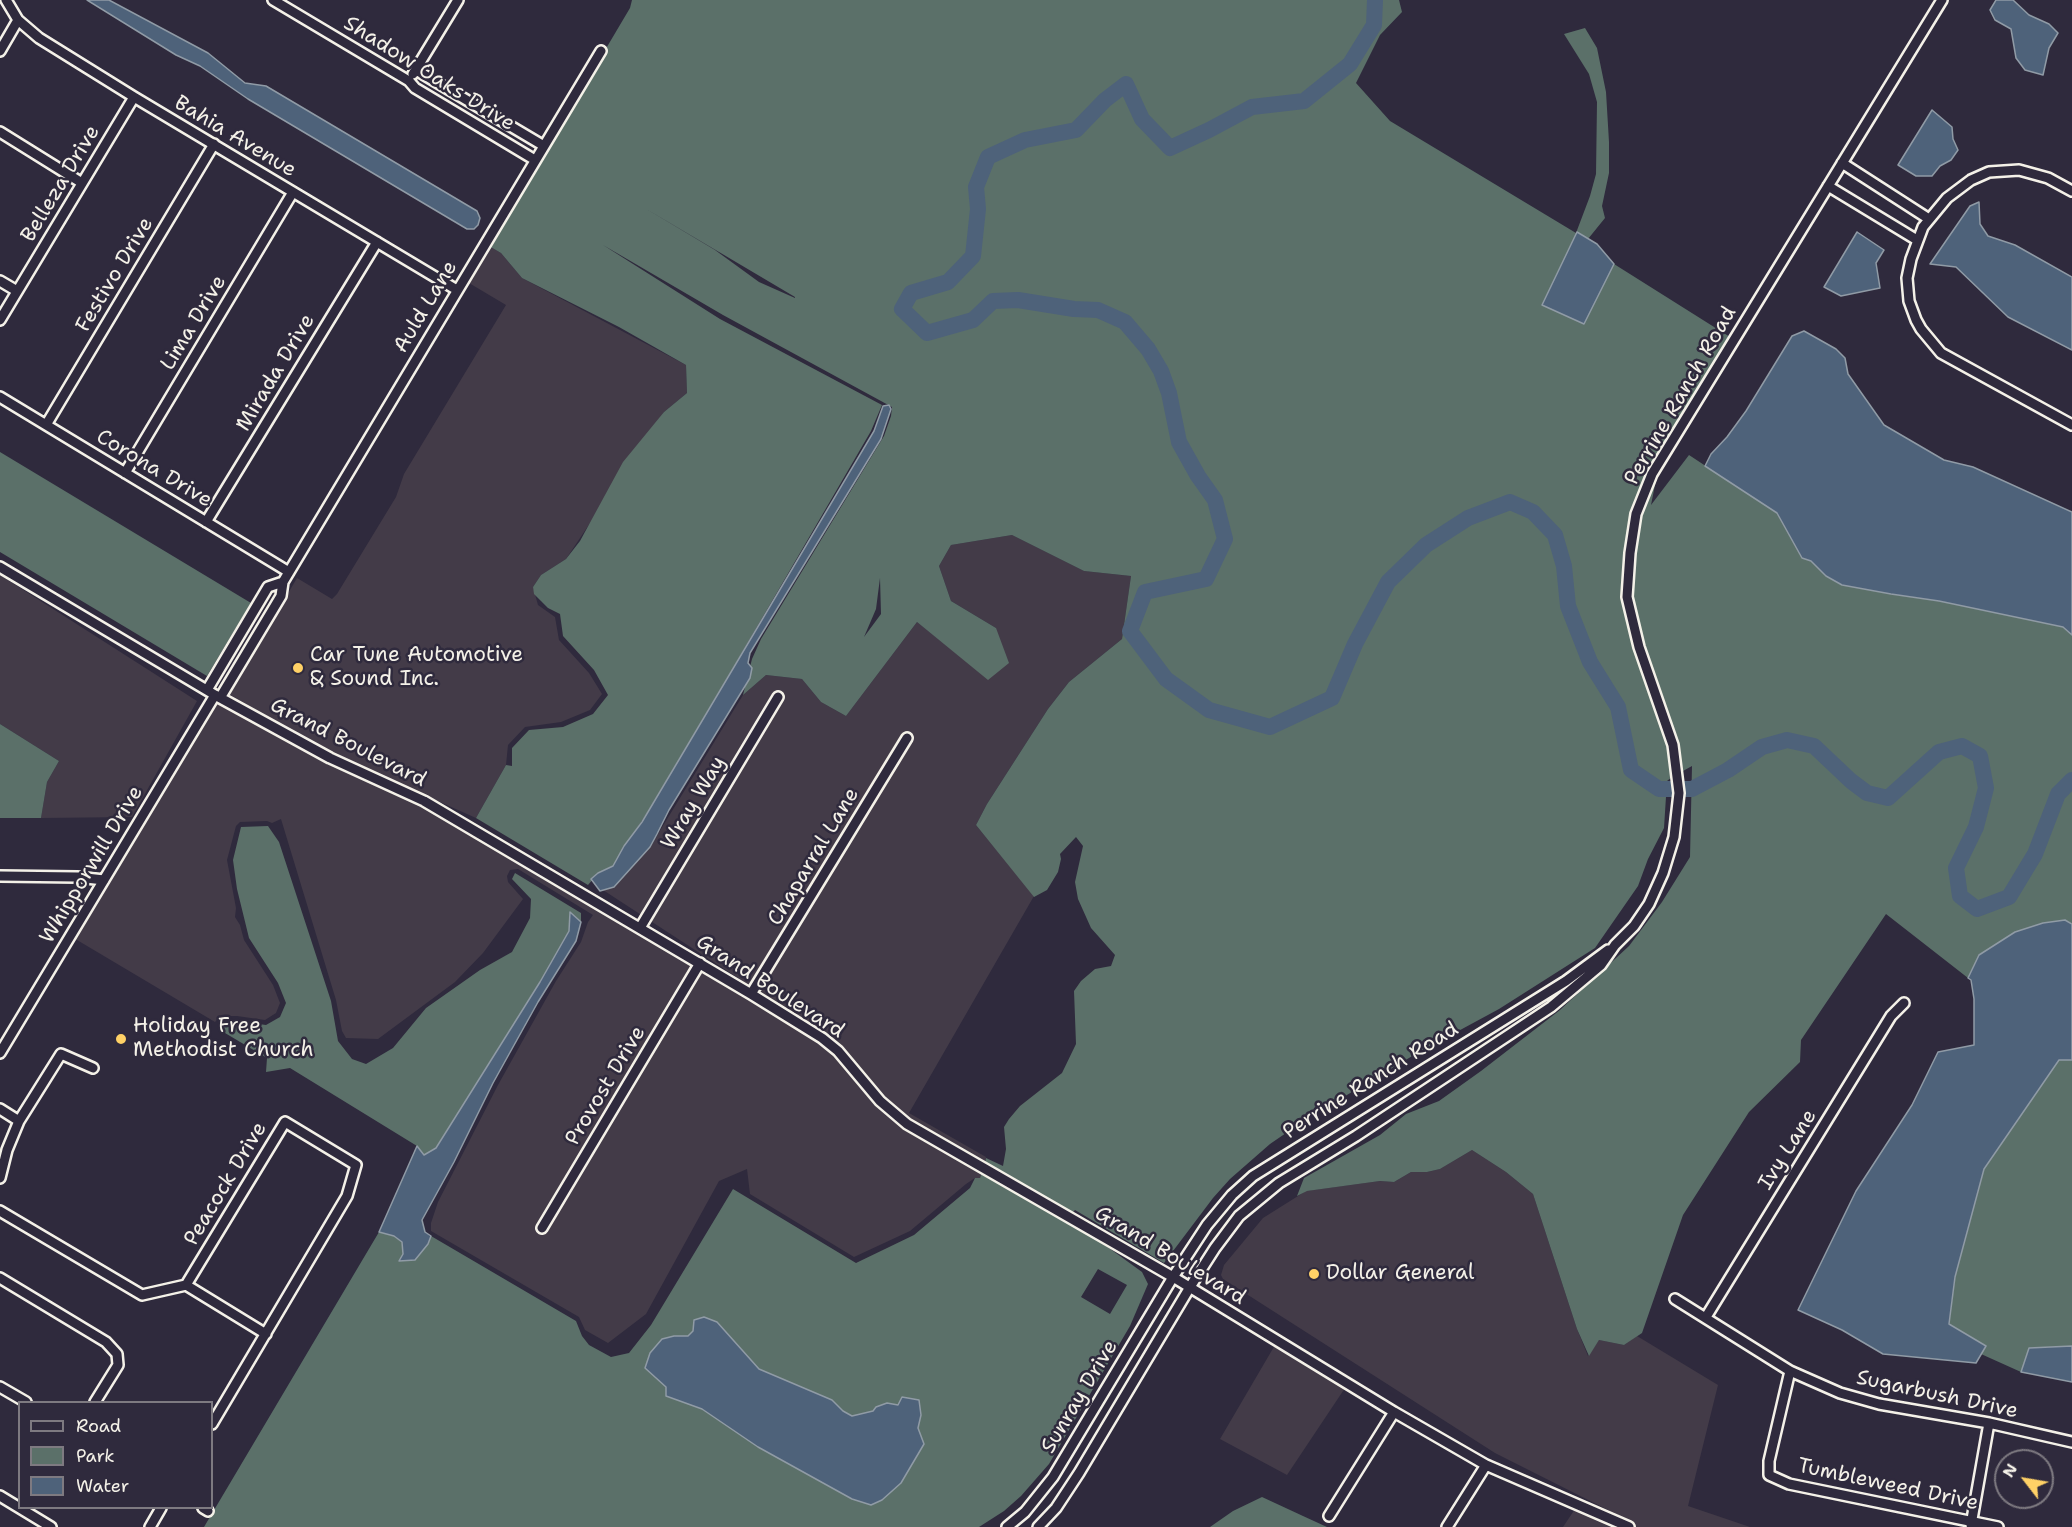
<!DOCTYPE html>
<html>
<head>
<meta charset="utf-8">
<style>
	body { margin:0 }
	#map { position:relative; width:2072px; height:1527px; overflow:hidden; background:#2f2a3d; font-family:"Shantell Sans",sans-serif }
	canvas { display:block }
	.legend { position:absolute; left:18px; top:1401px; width:195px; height:108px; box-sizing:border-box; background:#2f2a3d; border:2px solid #7e7a81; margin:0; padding:8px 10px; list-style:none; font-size:18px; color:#f4f1e8 }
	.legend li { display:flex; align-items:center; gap:12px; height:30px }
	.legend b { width:30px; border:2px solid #7e7a81 }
	.north { position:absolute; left:1994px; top:1449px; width:60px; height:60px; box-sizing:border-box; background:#2f2a3d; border:2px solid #7e7a81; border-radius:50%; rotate:301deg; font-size:16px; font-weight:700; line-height:24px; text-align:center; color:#f4f1e8 }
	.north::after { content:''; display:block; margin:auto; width:21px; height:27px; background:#ffd166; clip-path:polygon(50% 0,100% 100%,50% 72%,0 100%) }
</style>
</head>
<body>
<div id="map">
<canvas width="2072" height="1527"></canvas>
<ul class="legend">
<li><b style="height:8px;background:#2f2a3d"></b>Road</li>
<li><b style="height:16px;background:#5b7069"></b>Park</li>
<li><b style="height:16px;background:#4e627a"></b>Water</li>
</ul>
<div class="north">N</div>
</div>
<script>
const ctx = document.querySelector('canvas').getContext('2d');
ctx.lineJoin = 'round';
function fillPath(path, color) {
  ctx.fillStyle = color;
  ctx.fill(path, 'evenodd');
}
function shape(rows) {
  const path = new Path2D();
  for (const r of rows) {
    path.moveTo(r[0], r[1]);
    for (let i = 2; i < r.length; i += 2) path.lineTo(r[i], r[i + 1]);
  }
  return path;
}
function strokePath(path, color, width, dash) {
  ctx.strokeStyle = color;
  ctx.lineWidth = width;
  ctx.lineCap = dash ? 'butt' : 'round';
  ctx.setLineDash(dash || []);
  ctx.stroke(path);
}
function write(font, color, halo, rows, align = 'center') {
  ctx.font = font + ' "Shantell Sans",sans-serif';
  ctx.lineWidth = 5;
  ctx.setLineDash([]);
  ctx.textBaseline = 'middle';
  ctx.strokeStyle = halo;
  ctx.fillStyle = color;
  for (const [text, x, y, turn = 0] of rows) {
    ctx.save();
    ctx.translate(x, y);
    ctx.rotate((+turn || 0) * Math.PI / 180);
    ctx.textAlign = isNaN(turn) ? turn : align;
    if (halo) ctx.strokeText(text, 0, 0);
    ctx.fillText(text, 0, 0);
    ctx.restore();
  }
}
fillPath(shape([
	[489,246,501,253,522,278,686,365,687,393,664,412,566,559,541,575,533,587,538,605,555,617,559,640,589,673,602,694,590,710,561,722,525,727,508,745,506,765,476,818,332,754,229,694,297,578,332,599,337,594,396,497,404,474,506,305,469,283],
	[1012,535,1084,571,1131,576,1122,639,1069,682,1048,709,987,804,976,825,1034,896,909,1113,986,1157,985,1163,910,1120,884,1097,842,1048,824,1034,603,890,614,887,650,847,743,695,766,675,802,679,821,702,846,716,917,622,988,679,996,628,951,601,939,566,951,545],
	[0,575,197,701,132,817,41,818,47,782,59,761,0,724],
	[213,699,328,762,421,805,749,998,819,1042,834,1054,877,1104,904,1127,982,1172,980,1178,975,1178,966,1184,910,1231,854,1257,750,1194,747,1169,719,1181,646,1314,608,1343,585,1330,579,1317,431,1231,431,1223,438,1202,498,1085,556,981,581,942,588,922,593,915,518,869,510,870,507,876,508,882,523,899,483,953,455,982,378,1039,346,1038,342,1031,336,1000,281,819,272,823,267,821,240,822,236,826,227,860,236,908,235,917,240,925,244,940,273,985,280,1003,276,1013,265,1020,237,1016,220,1016,215,1022,77,940,70,941],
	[1472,1150,1506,1172,1533,1194,1577,1329,1588,1356,1599,1340,1624,1345,1637,1336,1718,1385,1688,1506,1750,1527,1632,1527,1622,1517,1495,1453,1223,1279,1221,1275,1224,1265,1263,1218,1306,1191,1380,1181,1394,1182,1411,1172,1427,1172,1440,1169],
	[1275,1345,1345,1388,1287,1475,1220,1439],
	[1575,1509,1618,1526,1620,1527,1563,1527]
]), '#433b48');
fillPath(shape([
	[632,0,1399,0,1402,12,1380,35,1356,83,1390,121,1576,233,1590,196,1596,174,1597,102,1589,74,1564,34,1585,28,1597,48,1606,92,1609,142,1609,173,1602,206,1605,218,1588,239,1577,233,1584,324,1614,264,1730,337,1648,471,1631,513,1624,552,1622,596,1634,648,1668,745,1672,777,1667,781,1664,828,1648,859,1638,886,1595,948,1499,1009,1414,1055,1305,1120,1270,1144,1230,1179,1213,1198,1164,1263,1075,1210,1072,1213,985,1163,986,1158,1003,1166,1006,1149,1004,1127,1009,1119,1020,1106,1062,1073,1076,1044,1074,991,1081,981,1095,969,1111,966,1115,955,1091,928,1078,899,1075,882,1083,846,1076,837,1060,854,1061,859,1058,872,1047,890,1034,897,976,825,987,804,1048,709,1069,682,1122,639,1131,576,1084,571,1012,535,951,545,939,566,951,601,996,628,1009,663,988,680,917,622,846,716,821,702,802,679,766,675,743,695,752,659,761,639,884,436,891,416,892,407,723,315,603,245,720,319,882,405,871,431,733,668,647,813,613,866,598,873,588,885,476,818,506,765,512,766,512,748,529,730,563,727,593,714,608,695,594,670,563,636,560,614,548,608,534,594,533,587,541,575,566,559,580,541,623,462,664,412,687,393,686,365,619,327,522,278,501,253,489,246,630,8],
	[643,207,795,297,795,298,759,282,715,250],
	[880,578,881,614,864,637,876,609],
	[0,452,251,603,207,676,0,552],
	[1689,455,1777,513,1802,558,1811,561,1826,576,1842,585,1891,594,1939,601,2063,627,2072,635,2072,924,2065,920,1979,955,1968,978,1886,914,1801,1040,1800,1062,1749,1112,1683,1215,1642,1333,1624,1345,1599,1340,1589,1356,1577,1329,1533,1194,1506,1172,1472,1150,1440,1169,1427,1172,1411,1172,1394,1182,1380,1181,1307,1191,1297,1196,1304,1178,1380,1135,1406,1114,1439,1101,1481,1071,1560,1010,1629,946,1662,902,1690,857,1692,766,1683,771,1678,744,1644,646,1632,597,1635,554,1641,516,1656,480,1651,505],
	[0,724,59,761,47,782,41,818,0,818],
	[268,826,279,842,331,1001,338,1041,352,1059,366,1064,393,1048,426,1008,480,970,512,952,530,918,531,899,512,879,515,873,581,913,581,922,570,912,569,931,540,982,436,1148,424,1155,417,1146,290,1068,266,1072,267,1058,220,1030,220,1021,237,1021,266,1025,280,1017,286,1003,278,983,249,938,237,889,233,860,241,827],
	[2059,1060,2072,1060,2072,1346,2029,1348,2021,1372,1981,1354,1986,1346,1949,1324,1955,1277,1984,1169],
	[982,1172,1068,1222,1109,1248,1142,1272,1148,1284,1130,1326,1049,1464,1021,1496,1004,1511,979,1527,204,1527,379,1232,394,1236,402,1242,403,1254,428,1244,431,1236,576,1321,582,1336,589,1345,611,1357,629,1353,651,1325,733,1189,856,1263,914,1235,970,1188,975,1178,980,1178],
	[1098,1269,1127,1285,1110,1314,1081,1297],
	[1262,1497,1303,1516,1327,1527,1210,1527,1233,1511]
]), '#5b7069');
const water = shape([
	[87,0,109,0,208,53,245,83,266,86,477,211,480,218,478,225,474,229,467,229,248,99,200,66,176,55,87,0],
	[1996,0,2013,0,2029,15,2049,24,2058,33,2049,48,2043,75,2025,70,2016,58,2011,29,1995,20,1990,10,1996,0],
	[1932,110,1952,127,1953,139,1958,150,1951,160,1940,166,1932,176,1916,176,1898,165,1932,110],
	[1979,202,1980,224,1988,236,2015,245,2072,277,2072,350,2008,317,1956,267,1930,264,1970,206,1979,202],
	[1577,232,1597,244,1614,264,1584,324,1542,305,1577,232],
	[1857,232,1884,250,1876,263,1880,288,1841,296,1824,287,1857,232],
	[1804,331,1836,349,1845,358,1848,374,1884,425,1944,460,1973,467,2072,512,2072,635,2063,627,1939,601,1891,594,1842,585,1826,576,1811,561,1802,558,1777,513,1705,466,1711,454,1727,437,1746,411,1792,336,1804,331],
	[889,405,891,409,881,439,750,653,748,663,752,668,750,678,669,810,657,834,650,847,614,887,600,891,591,879,598,873,613,866,624,846,642,822,874,431,883,406,889,405],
	[570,912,581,922,576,941,538,1002,493,1083,454,1162,422,1220,425,1232,431,1236,428,1244,415,1260,399,1261,403,1254,402,1242,394,1236,379,1232,417,1146,424,1155,436,1148,540,982,569,931,570,912],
	[2065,920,2072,924,2072,1060,2059,1060,1984,1169,1955,1277,1949,1324,1986,1346,1976,1363,1883,1354,1842,1330,1798,1310,1856,1191,1912,1105,1938,1052,1974,1045,1974,999,1971,980,1968,978,1979,955,2015,932,2043,923,2065,920],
	[704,1317,717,1322,759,1369,832,1400,843,1411,852,1416,873,1411,876,1407,887,1403,898,1405,902,1397,919,1400,921,1415,918,1428,924,1444,901,1483,882,1500,871,1505,852,1499,758,1447,702,1409,666,1396,666,1387,645,1368,650,1353,662,1339,674,1336,688,1336,693,1331,694,1320,704,1317],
	[2072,1346,2072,1382,2021,1372,2029,1348,2072,1346]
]);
fillPath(water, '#4e627a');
strokePath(water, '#909ba6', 1.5);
strokePath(shape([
	[1375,0,1374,25,1350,64,1304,101,1252,107,1209,130,1170,148,1142,119,1126,84,1105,100,1076,130,1025,140,988,157,976,187,978,209,973,256,948,282,911,293,902,309,927,333,973,320,993,301,1018,300,1074,309,1098,310,1125,322,1148,349,1161,371,1169,393,1179,442,1198,476,1215,500,1225,539,1206,579,1145,592,1130,631,1166,679,1209,710,1270,727,1332,698,1355,644,1388,582,1426,545,1468,518,1510,502,1533,512,1555,535,1564,566,1568,606,1590,662,1618,707,1631,770,1659,789,1692,789,1728,770,1762,747,1787,740,1814,746,1851,781,1867,793,1888,798,1939,752,1962,746,1980,756,1986,788,1976,827,1956,868,1960,896,1977,909,2009,897,2035,854,2058,794,2072,780]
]), '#4e627a', 16);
const minor = shape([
	[6,0,18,20,39,38,134,97,457,290],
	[273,0,409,81,415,88,535,160],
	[0,51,18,20],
	[416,70,544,146],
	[413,74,458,0],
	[0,132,82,183],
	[1842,163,1929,219],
	[1828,186,1917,240],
	[2072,191,2048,178,2019,170,1989,172,1971,180,1947,198,1923,227,1911,259,1907,278,1909,301,1916,320,1921,329,1941,353,2072,425],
	[0,281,17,291],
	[0,320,134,97],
	[0,397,289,572],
	[46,425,214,144],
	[125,473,293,192],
	[206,522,377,242],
	[0,567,215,695,330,758,424,801,751,994,822,1038,838,1051,880,1101,907,1124,1173,1277,1394,1412,1486,1465,1629,1527],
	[207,690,268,587,283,582],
	[220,698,281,596,283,582,601,51],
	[0,876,77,877,104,880],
	[640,928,778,697],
	[751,994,907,738],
	[0,1053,215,695],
	[0,1109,19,1121,7,1150,0,1178],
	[19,1121,61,1054,93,1068],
	[0,1211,142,1295,186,1285,266,1334],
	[542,1228,700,963],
	[0,1278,106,1342,117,1354,118,1365,95,1402],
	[186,1285,285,1122,356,1165,347,1196,212,1424],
	[1675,1299,1790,1371,1840,1393,1879,1404,1989,1423,2072,1442],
	[1706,1317,1891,1016,1904,1003],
	[1790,1371,1769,1461,1769,1475,1789,1484,1998,1527],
	[0,1387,26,1402],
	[0,1496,51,1527],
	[203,1508,208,1511],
	[1329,1516,1394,1412],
	[1971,1525,1989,1423],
	[150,1527,161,1508],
	[1007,1527,1025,1512,1053,1477,1173,1277,1207,1225,1232,1195,1253,1176,1566,981,1608,950],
	[1038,1527,1056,1508,1079,1473,1190,1287,1215,1248,1239,1216,1279,1183,1356,1136,1551,1007,1601,965,1615,945,1634,926,1649,904,1663,873,1674,837,1679,793,1673,745,1639,647,1627,597,1630,553,1636,514,1652,474,1942,0],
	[1447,1527,1486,1465]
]);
strokePath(minor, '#f4f1e8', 14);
strokePath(minor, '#2f2a3d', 9);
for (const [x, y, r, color] of [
	[298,668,6,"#ffd166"],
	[121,1039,6,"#ffd166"],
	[1314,1274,6,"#ffd166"]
]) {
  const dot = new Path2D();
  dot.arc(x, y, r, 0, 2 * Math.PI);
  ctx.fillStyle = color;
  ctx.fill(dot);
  strokePath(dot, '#2f2a3d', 2);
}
write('21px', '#f4f1e8', '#2f2a3d', [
	["Shadow Oaks Drive",429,74,32],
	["Bahia Avenue",235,137,31],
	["Belleza Drive",61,184,-59],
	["Festivo Drive",115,275,-59],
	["Auld Lane",426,307,-59],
	["Lima Drive",194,323,-59],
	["Mirada Drive",276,373,-59],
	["Perrine Ranch Road",1681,396,-60],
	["Corona Drive",154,469,31],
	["Grand Boulevard",348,743,27],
	["Wray Way",694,803,-59],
	["Chaparral Lane",814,857,-59],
	["Whipporwill Drive",92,865,-59],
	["Grand Boulevard",770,987,33],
	["Perrine Ranch Road",1371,1081,-32],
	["Provost Drive",606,1086,-59],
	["Ivy Lane",1788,1150,-58],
	["Peacock Drive",226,1184,-59],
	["Grand Boulevard",1170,1256,31],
	["Sugarbush Drive",1937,1395,12],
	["Sunray Drive",1080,1397,-59],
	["Tumbleweed Drive",1888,1485,12]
]);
write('21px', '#f4f1e8', '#2f2a3d', [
	["Car Tune Automotive",310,656],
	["& Sound Inc.",310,680],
	["Holiday Free",133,1027],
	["Methodist Church",133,1051],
	["Dollar General",1326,1274]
], 'left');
</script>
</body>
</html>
